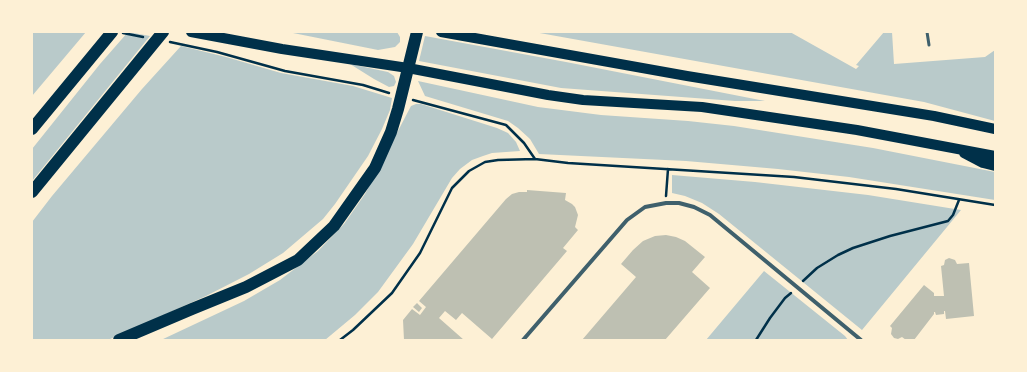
<!DOCTYPE html>
<html>
<head>
<meta charset="utf-8">
<style>
	body { margin:0 }
	#map { position:relative; width:1027px; height:372px; overflow:hidden; background:#fdf0d5; font-family:"Nunito Sans",sans-serif }
	canvas { display:block }
	.frame { position:absolute; inset:0; border:33px solid #fdf0d5; pointer-events:none }
</style>
</head>
<body>
<div id="map">
<canvas width="1027" height="372"></canvas>
<div class="frame"></div>
</div>
<script>
const ctx = document.querySelector('canvas').getContext('2d');
ctx.lineJoin = 'round';
function fillPath(path, color) {
  ctx.fillStyle = color;
  ctx.fill(path, 'evenodd');
}
function shape(rows) {
  const path = new Path2D();
  for (const r of rows) {
    path.moveTo(r[0], r[1]);
    for (let i = 2; i < r.length; i += 2) path.lineTo(r[i], r[i + 1]);
  }
  return path;
}
function strokePath(path, color, width, dash) {
  ctx.strokeStyle = color;
  ctx.lineWidth = width;
  ctx.lineCap = dash ? 'butt' : 'round';
  ctx.setLineDash(dash || []);
  ctx.stroke(path);
}
fillPath(shape([
	[32,32,86,32,32,96],
	[128,32,150,36,32,181,32,149,100,64],
	[288,32,397,32,400,37,400,42,395,47,378,50],
	[534,32,790,32,856,69,859,66,856,65,884,32,892,32,894,64,985,57,995,50,995,121,924,102],
	[425,36,566,62,765,101,735,101,561,88,419,61],
	[181,46,226,57,281,73,353,86,392,98,390,110,382,129,368,156,335,204,323,219,283,253,249,274,206,296,108,340,32,340,32,222,52,196,142,89],
	[350,64,388,72,394,76,396,82,394,86,389,87,374,79],
	[418,81,538,107,601,115,688,121,734,126,873,148,995,172,995,200,849,177,778,169,686,161,539,154,530,139,518,128,508,121,425,96],
	[416,104,421,104,497,128,508,133,516,142,520,151,492,153,483,156,472,160,460,169,452,178,413,244,378,292,355,315,325,340,161,340,244,301,280,280,318,251,344,224,365,194,411,106],
	[672,175,755,182,868,195,961,210,862,330,719,214,702,203,685,196,672,193],
	[764,271,845,336,848,340,706,340]
]), '#b9caca');
fillPath(shape([
	[527,190,566,193,565,200,572,204,575,207,578,215,575,227,578,230,563,248,567,251,492,339,462,313,456,320,445,311,439,318,464,340,404,340,403,320,412,309,420,315,426,307,419,301,506,199,512,194,519,192,527,192],
	[666,235,676,237,685,241,705,257,692,272,710,288,665,340,582,340,636,277,621,264,633,250,643,241,655,236],
	[949,258,955,260,957,264,969,263,974,316,946,319,945,311,944,311,944,314,936,315,935,312,934,312,934,314,914,340,906,340,902,337,898,339,894,338,891,334,892,328,890,326,924,285,934,293,934,296,944,296,941,266,944,265,945,260],
	[417,303,422,308,419,312,413,307]
]), '#bec0b2');
strokePath(shape([
	[123,33,143,37],
	[170,42,217,52,285,71,363,85,389,93],
	[413,100,506,125,524,143,535,159],
	[666,196,668,169],
	[803,281,817,268,838,255,853,248,890,236,948,221,953,215,959,200],
	[340,340,353,330,392,293,420,253,452,188,469,171,485,162,498,160,535,159,568,163,794,177,896,189,995,205],
	[756,340,770,318,785,298,791,293]
]), '#003049', 2.5);
strokePath(shape([
	[927,32,929,45]
]), '#3f606c', 3);
strokePath(shape([
	[523,340,627,220,645,207,666,203,679,203,694,207,710,215,861,340]
]), '#3f606c', 4);
strokePath(shape([
	[191,32,282,49,408,68,548,95,583,100,702,107,857,130,995,156],
	[441,32,687,76,934,116,995,129],
	[964,153,983,163,995,166]
]), '#003049', 10);
strokePath(shape([
	[32,129,112,32],
	[32,192,163,32],
	[119,340,192,309,246,287,298,260,334,226,375,168,391,132,398,109,417,32]
]), '#003049', 12);
</script>
</body>
</html>
